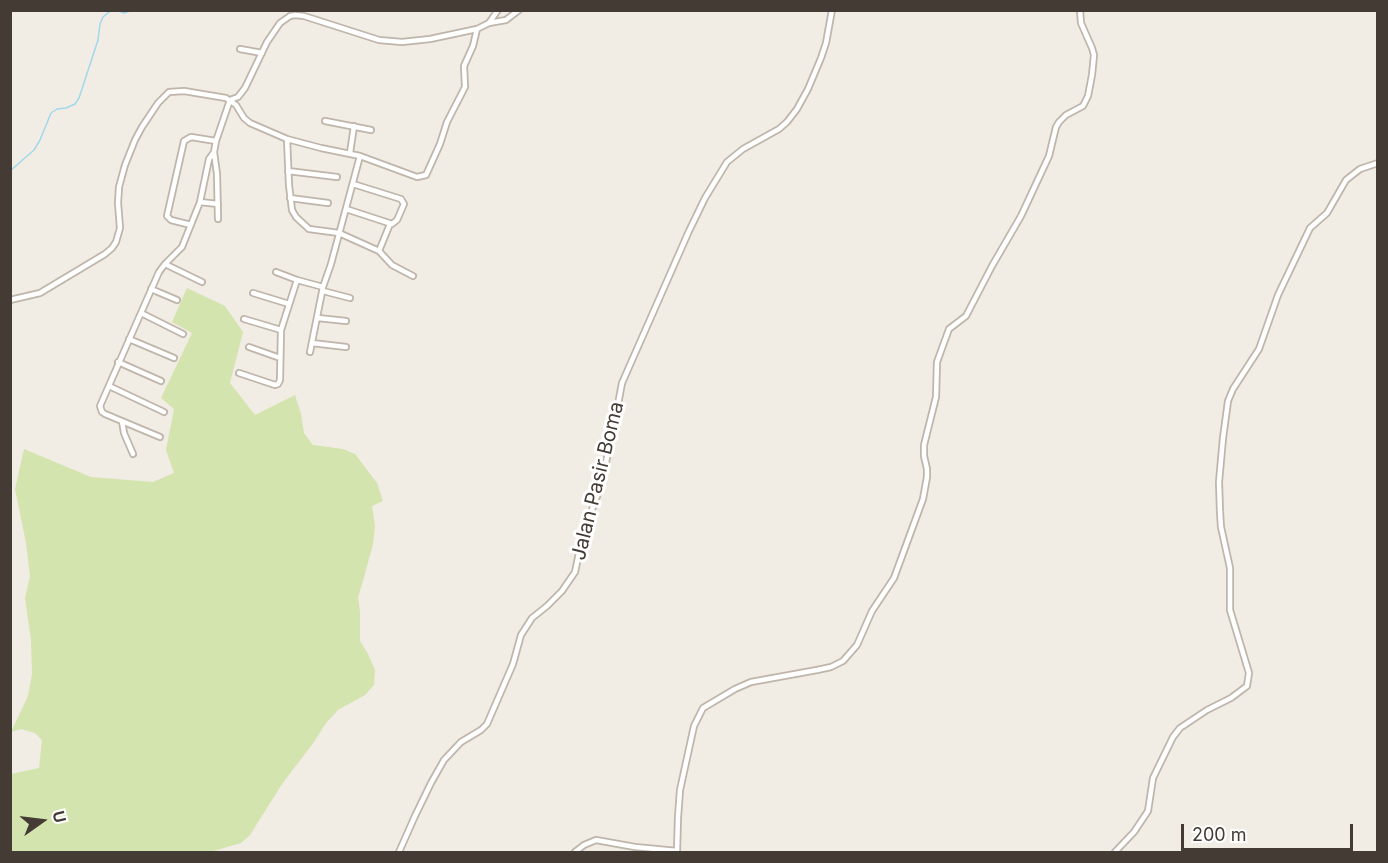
<!DOCTYPE html>
<html>
<head>
<meta charset="utf-8">
<style>
	body { margin:0 }
	#map { position:relative; width:1388px; height:863px; overflow:hidden; background:#f1ece4; font-family:Inter,sans-serif }
	canvas { display:block }
	.frame { position:absolute; inset:0; border:12px solid #433b34; pointer-events:none }
	.north { position:absolute; left:12px; top:791px; width:60px; height:60px; -webkit-text-stroke:4px #fff; paint-order:stroke; rotate:76deg; font-size:16px; font-weight:700; line-height:24px; text-align:center; color:#433b34 }
	.north::after { content:''; display:block; margin:auto; width:21px; height:27px; background:#433b34; clip-path:polygon(50% 0,100% 100%,50% 72%,0 100%) }
	.scale { position:absolute; left:1181px; top:824px; width:172px; height:27px; box-sizing:border-box; border:3px solid #433b34; border-top:0; padding-left:8px; font-size:18px; line-height:21px; white-space:nowrap; color:#433b34; -webkit-text-stroke:4px #fff; paint-order:stroke }
</style>
</head>
<body>
<div id="map">
<canvas width="1388" height="863"></canvas>
<div class="frame"></div>
<div class="north">U</div>
<div class="scale">200 m</div>
</div>
<script>
const ctx = document.querySelector('canvas').getContext('2d');
ctx.lineJoin = 'round';
function fillPath(path, color) {
  ctx.fillStyle = color;
  ctx.fill(path, 'evenodd');
}
function shape(rows) {
  const path = new Path2D();
  for (const r of rows) {
    path.moveTo(r[0], r[1]);
    for (let i = 2; i < r.length; i += 2) path.lineTo(r[i], r[i + 1]);
  }
  return path;
}
function strokePath(path, color, width, dash) {
  ctx.strokeStyle = color;
  ctx.lineWidth = width;
  ctx.lineCap = dash ? 'butt' : 'round';
  ctx.setLineDash(dash || []);
  ctx.stroke(path);
}
function write(font, color, halo, rows, align = 'center') {
  ctx.font = font + ' Inter,sans-serif';
  ctx.lineWidth = 6;
  ctx.setLineDash([]);
  ctx.textBaseline = 'middle';
  ctx.strokeStyle = halo;
  ctx.fillStyle = color;
  for (const [text, x, y, turn = 0] of rows) {
    ctx.save();
    ctx.translate(x, y);
    ctx.rotate((+turn || 0) * Math.PI / 180);
    ctx.textAlign = isNaN(turn) ? turn : align;
    if (halo) ctx.strokeText(text, 0, 0);
    ctx.fillText(text, 0, 0);
    ctx.restore();
  }
}
fillPath(shape([
	[187,288,225,306,243,332,230,383,255,415,295,395,301,414,304,433,313,445,343,449,355,454,377,483,383,501,372,506,375,526,373,544,363,581,358,597,360,612,360,641,368,654,375,670,374,685,365,695,338,710,326,723,314,742,282,784,250,835,241,843,210,852,11,852,11,774,39,768,42,740,35,733,21,729,11,732,28,696,32,674,31,640,25,598,30,576,26,543,15,489,24,449,91,477,153,482,174,473,166,450,174,409,161,398,192,333,172,322]
]), '#d3e4ae');
strokePath(shape([
	[117,10,124,13,133,10],
	[10,171,34,150,40,140,51,113,57,109,66,108,75,104,79,98,98,40,100,24,103,17,109,12,115,10]
]), '#a2d8ec', 1.5);
const street = shape([
	[489,23,506,20,519,10],
	[240,49,262,53],
	[325,121,371,130],
	[287,139,289,185,292,210,296,217,309,229,339,233,379,251,392,265,413,276],
	[350,153,354,126],
	[288,171,337,177],
	[290,198,328,203],
	[200,202,218,204],
	[346,209,392,224,397,220,404,204,401,199,353,184],
	[218,219,217,174,214,152,216,141,230,100,238,97,245,88,267,42,280,23,290,16,295,15,304,16,379,40,402,42,430,39,477,29,489,23,498,10],
	[191,225,171,220,167,216,184,141,191,137,216,141],
	[379,251,390,224],
	[165,264,202,282],
	[276,272,297,280],
	[151,289,177,300],
	[323,291,350,298],
	[253,293,289,304],
	[10,300,40,293,105,254,112,248,116,242,120,228,118,203,119,187,125,165,135,140,142,127,158,103,169,92,184,91,226,98,236,105,244,118,250,123,287,139,321,148,360,156,417,177,426,175,440,144,447,122,465,87,464,66,473,46,477,29],
	[141,313,183,334],
	[318,318,346,321],
	[244,319,281,330],
	[129,339,174,358],
	[312,343,346,347],
	[249,347,280,358],
	[310,352,323,287,331,264,360,156],
	[118,362,161,381],
	[239,373,275,385,278,384,280,380,281,330,297,280,323,287],
	[109,386,164,412],
	[122,421,124,433,133,454],
	[160,437,105,414,102,412,100,406,159,272,165,264,182,247,200,202,209,159,214,152],
	[399,852,415,816,431,783,444,760,461,742,481,730,487,724,513,664,521,635,532,618,547,606,562,591,575,572,583,534,600,488,612,436,622,383,689,231,705,198,727,162,743,149,779,129,787,122,797,109,808,89,821,58,826,43,832,10],
	[575,852,584,845,596,840,635,847,677,851],
	[677,852,678,817,680,790,694,726,703,708,735,689,751,682,817,670,831,667,843,661,857,645,872,611,894,578,923,499,927,477,927,469,924,456,924,445,936,397,937,362,949,329,966,316,992,266,1021,216,1049,156,1056,127,1059,122,1066,115,1083,106,1088,96,1092,75,1094,55,1092,48,1081,23,1080,10],
	[1115,852,1134,832,1148,811,1153,778,1173,737,1180,728,1207,710,1231,698,1247,686,1249,673,1230,610,1230,568,1221,527,1220,512,1219,482,1223,438,1228,401,1233,389,1259,349,1278,295,1310,228,1327,213,1346,180,1360,169,1378,163]
]);
strokePath(street, '#bfb5aa', 8);
strokePath(street, '#fff', 4.5);
write('20px', '#433b34', '#fff', [
	["Jalan Pasir Boma",598,481,-76]
]);
</script>
</body>
</html>
